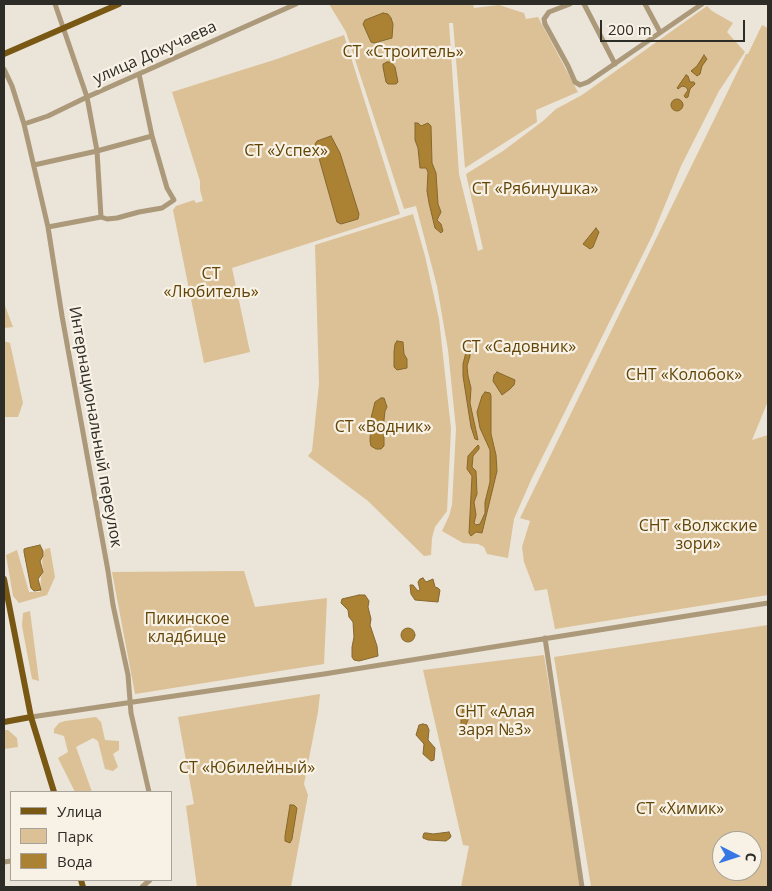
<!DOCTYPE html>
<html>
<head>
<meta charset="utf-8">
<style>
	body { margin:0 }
	#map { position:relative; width:772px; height:891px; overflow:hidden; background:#ebe4d9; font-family:"Open Sans",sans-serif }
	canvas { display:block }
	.frame { position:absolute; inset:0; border:5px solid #2e2c27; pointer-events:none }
	.legend { position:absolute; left:10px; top:791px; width:162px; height:90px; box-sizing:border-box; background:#f8f1e6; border:1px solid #a7a29a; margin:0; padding:6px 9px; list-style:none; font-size:15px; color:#2e2c27 }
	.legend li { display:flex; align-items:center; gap:10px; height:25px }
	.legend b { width:25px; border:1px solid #a7a29a }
	.north { position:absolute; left:712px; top:831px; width:50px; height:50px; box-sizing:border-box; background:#f8f1e6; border:1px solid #a7a29a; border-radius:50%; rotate:95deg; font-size:14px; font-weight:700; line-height:20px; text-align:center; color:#2e2c27 }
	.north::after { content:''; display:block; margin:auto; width:18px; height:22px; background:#3777e5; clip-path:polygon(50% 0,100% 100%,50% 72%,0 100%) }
	.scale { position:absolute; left:600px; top:20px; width:145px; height:22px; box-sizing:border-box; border:2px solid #2e2c27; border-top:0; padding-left:6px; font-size:15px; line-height:18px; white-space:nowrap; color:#2e2c27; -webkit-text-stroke:4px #f8f1e6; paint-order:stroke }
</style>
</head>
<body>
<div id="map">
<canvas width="772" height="891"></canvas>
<div class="frame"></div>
<ul class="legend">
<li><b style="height:6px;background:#795814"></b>Улица</li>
<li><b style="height:14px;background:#dbc195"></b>Парк</li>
<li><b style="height:14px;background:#ab8133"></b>Вода</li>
</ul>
<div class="north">С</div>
<div class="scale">200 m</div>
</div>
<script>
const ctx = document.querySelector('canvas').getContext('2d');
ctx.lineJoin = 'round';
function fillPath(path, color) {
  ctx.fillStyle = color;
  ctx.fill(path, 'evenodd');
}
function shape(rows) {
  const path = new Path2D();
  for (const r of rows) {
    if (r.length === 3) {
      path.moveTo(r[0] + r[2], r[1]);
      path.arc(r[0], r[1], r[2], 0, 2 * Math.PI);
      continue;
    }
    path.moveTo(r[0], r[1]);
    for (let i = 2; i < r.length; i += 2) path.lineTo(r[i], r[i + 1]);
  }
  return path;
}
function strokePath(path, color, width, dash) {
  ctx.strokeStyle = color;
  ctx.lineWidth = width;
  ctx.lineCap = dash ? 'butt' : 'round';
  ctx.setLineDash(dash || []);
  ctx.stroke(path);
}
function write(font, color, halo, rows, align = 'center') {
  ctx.font = font + ' "Open Sans",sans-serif';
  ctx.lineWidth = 4.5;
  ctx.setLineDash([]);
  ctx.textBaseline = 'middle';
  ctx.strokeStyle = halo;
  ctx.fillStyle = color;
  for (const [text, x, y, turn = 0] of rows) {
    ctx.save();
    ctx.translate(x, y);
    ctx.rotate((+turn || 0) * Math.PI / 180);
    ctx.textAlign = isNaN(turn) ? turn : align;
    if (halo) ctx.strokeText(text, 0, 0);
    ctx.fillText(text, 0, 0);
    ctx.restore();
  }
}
fillPath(shape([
	[329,4,473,4,474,8,499,5,524,13,526,19,538,17,578,92,536,110,537,122,465,168,453,23,449,23,459,174,478,251,483,249,466,174,503,151,543,121,556,109,582,95,707,6,712,11,733,23,727,32,745,52,719,91,681,166,653,234,531,480,514,519,508,558,487,554,484,547,478,544,463,543,442,531,449,516,452,505,456,429,448,350,437,286,416,206,404,209,346,32],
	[762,25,768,28,768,401,752,440,768,435,768,595,555,629,547,589,535,591,524,562,522,547,530,521,520,518,746,54,748,54],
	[344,35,400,214,232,268,250,352,204,363,173,210,176,206,194,200,196,203,203,201,200,190,200,181,172,92,277,59],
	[413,214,425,256,439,319,451,429,447,511,435,527,432,538,431,555,424,556,368,501,308,456,312,451,319,384,315,245],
	[4,303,13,327,4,328],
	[4,341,10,343,23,403,18,417,4,417],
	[50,548,55,577,47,595,19,603,13,596,6,555,17,550,29,592,40,592,41,577,43,571,42,561,45,549],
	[244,571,255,607,327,598,324,664,135,694,112,572],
	[30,611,39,681,32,679,22,626,23,613],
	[768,625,768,887,591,887,554,657],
	[722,841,752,841,752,871,722,871],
	[544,655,582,887,461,887,469,846,463,845,423,670],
	[320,694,318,712,304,784,308,795,291,887,197,887,186,806,194,804,178,717],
	[96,717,101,722,105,740,119,741,119,750,113,754,118,767,113,771,105,769,98,741,93,738,76,747,92,792,75,792,58,758,68,752,64,736,54,733,54,729,59,723,65,721],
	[4,730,8,730,17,738,18,747,4,749]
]), '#dbc195');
const water = shape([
	[383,13,388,14,391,18,393,24,392,38,374,43,371,42,363,24,365,20,383,13],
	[704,55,707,59,702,66,700,74,697,76,691,71,697,66,704,55],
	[387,62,391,62,395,67,398,82,396,84,388,84,386,82,383,67,383,64,387,62],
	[686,75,688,76,690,82,694,82,695,84,690,89,688,97,686,98,684,96,688,90,686,87,682,86,678,89,677,88,686,75],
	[677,105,6],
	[415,123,418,123,421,126,428,123,431,126,432,163,436,173,438,204,441,212,437,220,441,224,443,231,441,233,435,228,429,203,427,191,428,172,426,168,420,168,418,148,415,140,415,123],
	[331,136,340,153,359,214,358,219,341,224,337,222,315,144,317,141,331,136],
	[596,228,599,232,593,247,590,249,583,244,596,228],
	[397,341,403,342,404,354,407,359,407,368,397,370,394,367,394,352,395,344,397,341],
	[466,352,470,353,470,356,467,366,468,376,471,388,470,403,478,440,475,439,471,427,463,376,463,364,466,352],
	[497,372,515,380,514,385,510,389,502,395,493,381,494,375,497,372],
	[485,392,490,393,491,396,491,434,496,455,497,471,482,533,476,532,471,536,469,533,472,476,467,469,468,456,478,445,479,446,479,449,473,456,472,467,476,471,477,494,474,502,476,515,474,523,476,525,480,524,485,513,485,502,490,482,490,450,480,428,477,412,482,396,485,392],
	[381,398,384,398,387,407,385,411,384,420,384,446,381,449,376,449,371,446,370,441,371,418,375,402,381,398],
	[40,545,43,551,43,556,40,561,43,572,38,579,41,590,34,591,31,588,24,552,24,549,27,548,40,545],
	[423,578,426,582,433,579,435,587,438,588,440,590,438,602,415,600,411,594,410,585,413,585,418,591,420,590,418,582,420,579,423,578],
	[359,595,365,595,369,601,368,607,371,619,370,625,377,646,378,656,359,661,354,660,352,657,352,647,354,637,353,622,349,617,348,610,341,603,342,599,359,595],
	[408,635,7],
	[467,704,470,704,473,708,465,727,461,724,461,719,463,708,467,704],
	[423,724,427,725,429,730,428,740,435,748,434,760,431,761,423,754,424,744,416,735,419,725,423,724],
	[290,805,294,805,297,808,292,839,290,843,285,841,285,836,290,805],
	[449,832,451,836,450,838,446,841,428,840,423,838,423,836,424,833,427,833,433,834,449,832]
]);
fillPath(water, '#ab8133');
strokePath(water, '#86682f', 1);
strokePath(shape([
	[55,4,87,97,97,151,101,217],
	[570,4,549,12,544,19,545,24,568,66,575,82,580,85,588,82,702,4],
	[584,4,615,64],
	[645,4,660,32],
	[4,69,12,86,24,124,48,227,62,316,108,571,113,605,128,675,131,713,149,792],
	[24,124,48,116,87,97,296,4],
	[34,165,97,151,152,136],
	[48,227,101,217,107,219,117,218,139,212,162,208,174,200,167,188,152,136,139,74],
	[545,638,582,887],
	[31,717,324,674,768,603],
	[4,862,11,861],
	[142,887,150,880]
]), '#ab997a', 5);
strokePath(shape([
	[4,54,119,4],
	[4,579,31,717,54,792],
	[4,722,31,717],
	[81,880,83,887]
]), '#795814', 6);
write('16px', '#624505', '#f8f1e6', [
	["СТ «Строитель»",403,52],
	["СТ «Успех»",286,151],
	["СТ «Рябинушка»",535,189],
	["СТ",211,274],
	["«Любитель»",211,292],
	["СТ «Садовник»",519,347],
	["СНТ «Колобок»",684,375],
	["СТ «Водник»",383,427],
	["СНТ «Волжские",698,526],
	["зори»",698,544],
	["Пикинское",187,619],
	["кладбище",187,637],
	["СНТ «Алая",495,712],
	["заря №3»",495,730],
	["СТ «Юбилейный»",247,768],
	["СТ «Химик»",680,809]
]);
write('16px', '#2e2c27', '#f8f1e6', [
	["улица Докучаева",155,53,-24],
	["Интернациональный переулок",95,427,80]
]);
</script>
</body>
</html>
